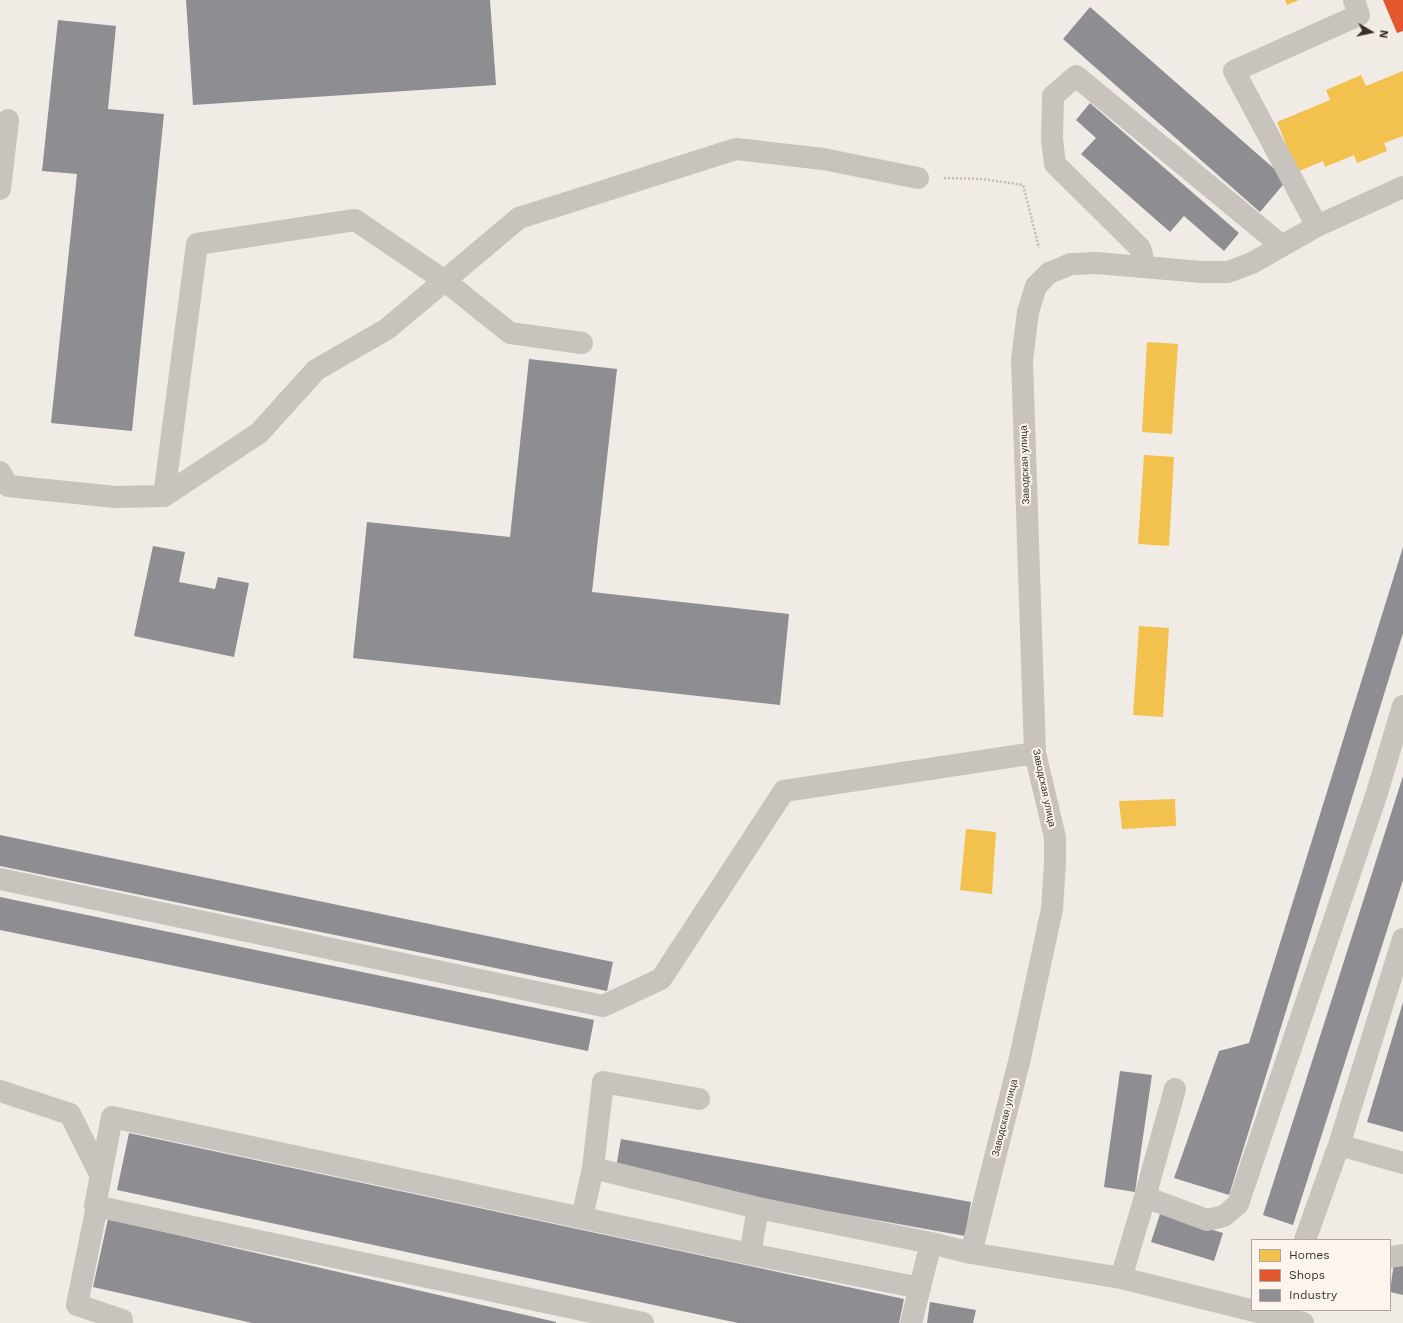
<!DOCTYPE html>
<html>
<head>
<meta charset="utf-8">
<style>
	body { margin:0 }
	#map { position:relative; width:1403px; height:1323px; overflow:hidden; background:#f0ebe5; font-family:"Work Sans",sans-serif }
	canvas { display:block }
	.legend { position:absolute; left:1251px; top:1239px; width:140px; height:72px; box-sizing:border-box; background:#fbf5ee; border:1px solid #aea6a0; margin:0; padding:5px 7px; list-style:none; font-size:12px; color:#3b302b }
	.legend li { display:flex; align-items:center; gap:8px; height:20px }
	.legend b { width:20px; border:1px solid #aea6a0 }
	.north { position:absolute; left:1351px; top:12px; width:40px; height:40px; -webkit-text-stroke:3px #fbf5ee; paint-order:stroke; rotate:99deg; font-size:11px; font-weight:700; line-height:16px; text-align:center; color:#3b302b }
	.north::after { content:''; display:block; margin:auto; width:14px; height:18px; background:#3b302b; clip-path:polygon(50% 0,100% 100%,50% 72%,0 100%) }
</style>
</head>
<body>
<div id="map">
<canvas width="1403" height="1323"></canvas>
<ul class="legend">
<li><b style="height:11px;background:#f2c14e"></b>Homes</li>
<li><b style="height:11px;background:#e4572e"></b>Shops</li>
<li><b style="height:11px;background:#8d8d92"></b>Industry</li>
</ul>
<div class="north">N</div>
</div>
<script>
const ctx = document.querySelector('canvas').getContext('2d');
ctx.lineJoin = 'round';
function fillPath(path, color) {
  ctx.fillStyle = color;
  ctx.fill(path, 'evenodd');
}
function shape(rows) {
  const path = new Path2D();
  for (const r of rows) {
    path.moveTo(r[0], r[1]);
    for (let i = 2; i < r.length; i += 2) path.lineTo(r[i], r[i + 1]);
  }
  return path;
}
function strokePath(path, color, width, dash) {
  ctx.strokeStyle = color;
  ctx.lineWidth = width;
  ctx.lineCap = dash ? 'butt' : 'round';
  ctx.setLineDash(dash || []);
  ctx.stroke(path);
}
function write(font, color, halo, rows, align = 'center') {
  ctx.font = font + ' "Work Sans",sans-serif';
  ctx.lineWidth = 4;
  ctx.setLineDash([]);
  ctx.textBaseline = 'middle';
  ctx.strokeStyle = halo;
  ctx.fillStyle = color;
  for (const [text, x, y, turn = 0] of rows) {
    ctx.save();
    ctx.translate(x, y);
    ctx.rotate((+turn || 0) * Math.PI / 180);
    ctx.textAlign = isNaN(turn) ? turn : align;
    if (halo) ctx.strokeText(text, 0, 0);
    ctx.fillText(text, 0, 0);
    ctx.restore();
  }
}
fillPath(shape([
	[1285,0,1299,0,1287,5],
	[1403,71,1403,136,1384,143,1387,151,1357,163,1354,155,1325,167,1323,161,1297,172,1277,122,1330,100,1326,90,1361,75,1366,86],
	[1147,342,1178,344,1172,434,1142,432],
	[1144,455,1174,457,1169,546,1138,544],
	[1139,626,1169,628,1163,717,1133,715],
	[1175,799,1176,826,1122,829,1119,801],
	[966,829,996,832,992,894,960,890]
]), '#f2c14e');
fillPath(shape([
	[1383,0,1403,0,1403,31,1397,33]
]), '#e4572e');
fillPath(shape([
	[186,0,490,0,496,85,193,105],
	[1090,7,1287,180,1260,212,1063,39],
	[58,20,116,26,108,109,164,114,132,431,51,423,77,174,42,171],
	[1090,103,1239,233,1224,251,1184,216,1170,232,1081,154,1096,138,1076,120],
	[529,359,617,369,592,592,789,614,780,705,353,658,367,522,510,537],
	[153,546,185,552,179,582,215,589,218,577,249,583,234,657,134,636],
	[1403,547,1403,633,1229,1195,1174,1178,1219,1051,1249,1043],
	[1403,776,1403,880,1293,1225,1263,1215],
	[0,835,613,962,607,991,0,866],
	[0,897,594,1020,588,1051,0,930],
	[1403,1002,1403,1132,1367,1122],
	[1120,1071,1152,1075,1135,1192,1104,1187],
	[129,1133,904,1299,899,1323,738,1323,117,1190],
	[621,1139,971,1202,965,1236,615,1173],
	[1160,1214,1223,1233,1214,1261,1151,1242],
	[108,1219,556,1322,556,1323,252,1323,93,1287],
	[1394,1262,1403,1264,1403,1295,1390,1292],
	[930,1302,976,1310,973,1323,927,1323]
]), '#8d8d92');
strokePath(shape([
	[944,178,983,179,1023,185,1039,248]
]), '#c2bbb6', 2.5, [2, 2]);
strokePath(shape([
	[0,189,8,120],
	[1317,226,1234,71,1359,15,1354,0],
	[1145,266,1140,248,1055,164,1052,139,1053,96,1076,76,1282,246],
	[0,472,8,486,115,497,164,496,259,433,316,370,387,329,519,218,736,149,823,159,918,178],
	[164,496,197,244,355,220,445,281,510,333,582,343],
	[0,879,603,1006,661,979,784,791,1035,753],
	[1175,1089,1145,1197,1207,1220,1224,1216,1238,1204,1376,796,1403,706],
	[0,1091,70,1114,101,1176],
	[699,1099,603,1082,593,1168,758,1208,931,1243,971,1253,1121,1278,1145,1197],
	[1339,1145,1403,939],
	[97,1206,77,1305,122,1320,122,1323],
	[582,1218,593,1168],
	[1305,1240,1339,1145,1403,1163],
	[971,1253,1020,1058,1052,909,1055,863,1055,837,1035,753,1022,360,1028,312,1036,286,1049,273,1071,264,1096,263,1202,272,1228,272,1252,263,1317,226,1403,187],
	[750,1254,758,1208],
	[1390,1257,1403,1255],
	[1121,1278,1303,1323],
	[643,1323,95,1206,112,1117,750,1254,920,1288],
	[911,1323,931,1243]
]), '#c9c3be', 22);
write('10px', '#3b302b', '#fbf5ee', [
	["Заводская улица",1025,465,-92],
	["Заводская улица",1044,788,78],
	["Заводская улица",1005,1118,-76]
]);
</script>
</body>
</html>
